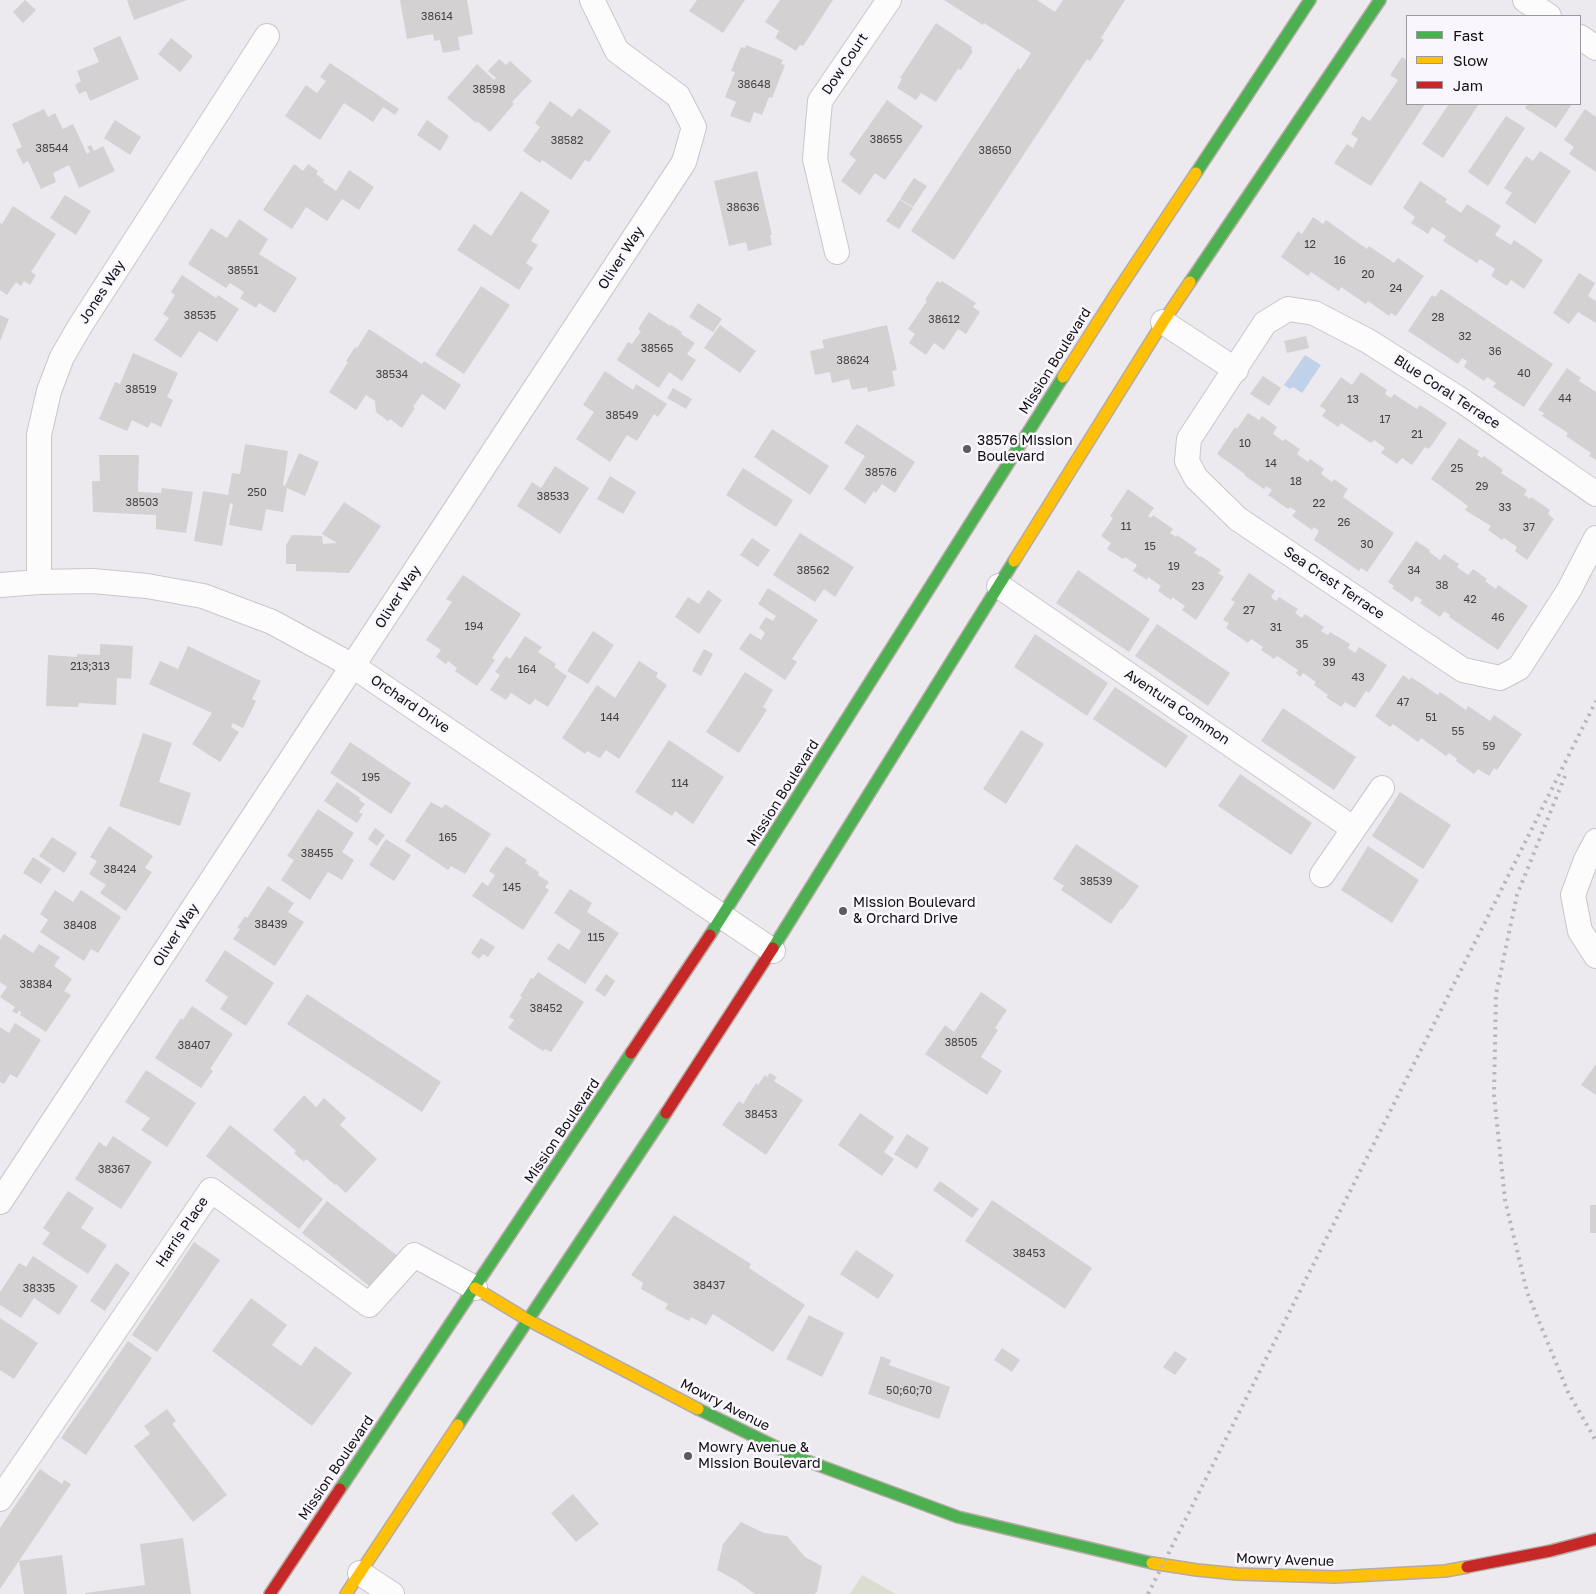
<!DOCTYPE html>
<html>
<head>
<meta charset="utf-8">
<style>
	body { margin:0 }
	#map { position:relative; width:1596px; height:1594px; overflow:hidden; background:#eceaef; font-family:"Golos Text",sans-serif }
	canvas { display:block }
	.legend { position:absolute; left:1406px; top:15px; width:175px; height:90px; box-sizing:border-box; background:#f9f6fe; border:1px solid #9b999f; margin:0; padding:6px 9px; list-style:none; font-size:15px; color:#0f0e11 }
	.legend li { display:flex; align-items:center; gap:10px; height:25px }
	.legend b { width:25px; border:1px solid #9b999f }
</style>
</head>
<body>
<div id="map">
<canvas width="1596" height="1594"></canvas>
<ul class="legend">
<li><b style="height:6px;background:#4caf50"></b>Fast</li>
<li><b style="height:6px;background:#ffc107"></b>Slow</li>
<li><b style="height:6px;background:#c62828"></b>Jam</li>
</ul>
</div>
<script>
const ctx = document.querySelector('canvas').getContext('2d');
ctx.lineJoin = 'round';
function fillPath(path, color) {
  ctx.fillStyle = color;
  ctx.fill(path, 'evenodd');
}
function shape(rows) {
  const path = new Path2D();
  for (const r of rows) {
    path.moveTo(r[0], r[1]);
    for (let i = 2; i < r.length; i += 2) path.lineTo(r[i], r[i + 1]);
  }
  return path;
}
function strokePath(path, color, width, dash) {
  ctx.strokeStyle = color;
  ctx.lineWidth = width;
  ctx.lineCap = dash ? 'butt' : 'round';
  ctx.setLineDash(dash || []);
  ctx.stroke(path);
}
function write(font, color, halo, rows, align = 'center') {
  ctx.font = font + ' "Golos Text",sans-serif';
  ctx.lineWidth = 5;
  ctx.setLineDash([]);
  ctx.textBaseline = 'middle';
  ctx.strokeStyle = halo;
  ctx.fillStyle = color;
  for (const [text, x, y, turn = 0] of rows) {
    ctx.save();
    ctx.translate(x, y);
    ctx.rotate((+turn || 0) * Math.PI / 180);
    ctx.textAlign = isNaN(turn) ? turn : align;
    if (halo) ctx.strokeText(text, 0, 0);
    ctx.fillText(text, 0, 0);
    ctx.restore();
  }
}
fillPath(shape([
	[862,1575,896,1594,850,1594]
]), '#daddcf');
fillPath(shape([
	[1305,355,1321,365,1302,393,1293,387,1290,389,1284,385]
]), '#c0d2e9');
fillPath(shape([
	[25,0,36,10,23,23,13,12],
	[127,0,187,0,134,20],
	[400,0,467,0,473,34,458,37,460,50,443,53,440,40,434,41,433,34,407,39],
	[697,0,745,0,723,33,689,11],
	[780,0,833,0,803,46,800,45,796,51,775,38,779,31,765,22],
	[944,0,1037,0,1055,12,1063,0,1125,0,1101,38,1104,40,1090,61,1087,59,954,260,911,231,1018,68,1020,70,1031,53,984,23,983,25],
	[936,23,972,47,971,49,973,51,961,70,958,69,936,102,921,93,916,100,897,88,902,79,900,78],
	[120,36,139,79,90,101,86,91,79,94,75,85,81,81,77,71,99,62,93,48],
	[171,38,193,56,180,72,158,54],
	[746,45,783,60,781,64,785,65,772,98,769,97,762,115,754,112,750,123,730,116,736,102,725,97,735,72,731,71,741,47,745,48],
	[1402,57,1407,60,1407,104,1425,104,1371,186,1334,163,1347,144,1353,148,1358,139,1351,134,1362,116,1370,121,1398,80,1390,75],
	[499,59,506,65,510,61,532,81,512,102,514,104,490,132,477,121,476,123,447,98,477,64,494,80,496,78,488,71],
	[330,63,399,109,395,115,383,107,373,122,344,103,320,140,285,116,306,85,317,93,326,81,320,77],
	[887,100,923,126,885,180,875,173,860,195,841,181,856,160,849,154],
	[550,101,572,117,579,108,611,131,589,162,585,160,571,180,542,160,540,163,523,151,540,127,535,123],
	[1449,104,1479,104,1443,158,1422,144],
	[1527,104,1572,104,1556,128,1525,108],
	[44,109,48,117,55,113,63,129,73,124,87,154,90,152,87,147,91,145,94,151,103,146,115,171,79,188,69,165,53,173,56,182,41,189,28,161,23,164,16,150,22,147,12,124],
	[1585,109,1596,117,1596,172,1569,154,1574,147,1564,140],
	[1506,116,1525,128,1488,186,1468,172],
	[115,120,141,137,130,155,104,138],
	[427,120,449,136,440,151,417,135],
	[1540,151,1571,171,1535,224,1505,203,1512,193,1504,188,1526,156,1533,161],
	[294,164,303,171,308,164,318,171,316,174,324,180,323,182,336,191,349,170,374,187,359,210,342,199,327,221,306,207,292,229,263,210],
	[757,171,772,235,770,235,772,245,748,251,746,242,729,246,714,181],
	[914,178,927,186,913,207,900,199],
	[1420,181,1447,199,1445,202,1461,213,1467,204,1501,226,1495,235,1511,245,1514,240,1543,260,1524,289,1511,280,1507,286,1491,276,1495,269,1480,259,1477,263,1443,241,1446,236,1432,227,1428,234,1411,223,1415,217,1403,208],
	[521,191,550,211,531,241,538,245,526,263,533,268,519,290,457,250,474,224,491,236],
	[65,195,91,211,76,235,50,218],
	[900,200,913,208,899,229,886,221],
	[13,206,56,234,31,272,36,275,30,285,24,281,21,286,16,282,7,295,0,290,0,223,2,224],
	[1313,217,1323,224,1326,220,1367,249,1369,246,1394,263,1398,258,1424,276,1396,316,1391,313,1389,316,1368,301,1366,304,1341,287,1339,291,1311,272,1308,276,1281,257,1298,231,1302,234],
	[239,219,268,239,259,254,297,278,275,313,259,303,256,308,240,298,244,292,230,283,226,288,188,264,211,228,227,238],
	[1579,273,1595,283,1588,296,1596,301,1596,323,1578,312,1569,324,1553,313],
	[182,275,216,298,218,295,239,309,217,342,199,331,181,358,154,340,169,318,163,314,175,295,171,292],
	[937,281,941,283,942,281,976,303,973,307,980,312,966,334,958,329,944,350,934,343,926,355,909,343,915,334,908,329,927,301,925,300],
	[481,286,510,305,464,374,435,355],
	[1441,289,1553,364,1524,407,1493,387,1496,383,1487,377,1484,381,1464,367,1467,361,1462,358,1458,364,1408,331,1432,295,1435,297],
	[698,303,722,319,713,332,689,317],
	[649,312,670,326,671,325,682,332,681,334,695,343,687,354,696,360,682,381,669,372,659,388,617,360,628,342,632,344,641,331,638,329],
	[0,315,9,319,0,341],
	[720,325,756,351,740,373,704,348],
	[887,325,897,370,892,371,895,386,868,392,867,387,852,390,849,379,832,383,830,372,815,375,810,351,824,348,822,340],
	[369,329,422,364,424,361,461,385,445,410,422,394,413,407,415,408,402,428,390,419,388,421,376,412,375,401,366,395,356,410,329,392,348,362,346,361,355,347,357,348],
	[1306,336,1309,348,1287,353,1284,341],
	[133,353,178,373,167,397,173,400,161,427,151,422,148,428,132,420,127,431,99,419,115,382,120,384],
	[1567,368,1581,378,1579,381,1596,392,1596,460,1589,456,1591,453,1566,436,1568,433,1542,416,1544,413,1538,410],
	[605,371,633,390,636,384,667,404,658,417,654,414,637,441,627,435,610,462,576,439,594,412,583,405],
	[1361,372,1387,390,1385,394,1391,398,1394,394,1417,409,1420,405,1447,423,1429,449,1425,447,1412,465,1402,458,1397,464,1381,453,1385,448,1374,440,1371,443,1341,423,1338,427,1322,416,1326,410,1320,406,1341,377,1352,385],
	[1263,376,1281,388,1269,406,1250,394],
	[673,388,692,399,686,409,667,398],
	[1248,413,1259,420,1262,416,1277,427,1273,434,1283,441,1285,439,1300,449,1297,454,1308,462,1310,459,1324,469,1321,474,1332,482,1334,479,1348,489,1343,497,1394,533,1367,572,1361,568,1359,571,1314,540,1319,531,1314,527,1312,530,1292,516,1296,511,1290,507,1288,509,1268,495,1272,490,1266,486,1264,489,1244,475,1245,474,1217,454,1235,427,1237,429],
	[857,424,915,462,895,493,882,484,876,493,874,491,865,504,844,489,865,456,844,443],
	[772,429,829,466,810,495,754,457],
	[1459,438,1479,451,1477,455,1482,458,1484,456,1503,470,1501,473,1527,490,1524,495,1530,499,1531,497,1550,510,1548,514,1554,519,1527,560,1515,551,1517,547,1504,538,1502,540,1488,530,1491,526,1465,510,1468,506,1431,479],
	[245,444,288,451,283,485,285,486,299,453,319,462,305,496,287,488,283,512,266,509,262,531,229,525,233,504,230,503,222,546,194,541,203,491,228,495,232,473,240,474],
	[99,455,139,455,138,492,161,493,162,488,193,492,186,533,156,529,156,515,93,512,92,481,100,481],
	[555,466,589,488,560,534,517,506,532,482,541,488],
	[743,468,793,500,776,527,726,495],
	[610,476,636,492,623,514,597,499],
	[1128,489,1154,508,1148,516,1151,518,1153,515,1173,529,1170,533,1176,537,1177,535,1197,549,1194,553,1200,557,1201,556,1221,570,1218,573,1224,577,1196,620,1182,610,1185,606,1172,597,1171,600,1158,591,1161,586,1148,577,1147,580,1133,571,1137,565,1125,557,1123,559,1107,549,1111,543,1101,536,1113,518,1110,516],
	[344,502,381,526,349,573,296,571,296,564,286,564,286,545,292,535,322,536,323,544,337,543,322,534],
	[800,533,854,567,835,597,824,589,815,602,773,575],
	[752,538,770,550,758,567,740,555],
	[1416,541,1430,550,1429,552,1440,560,1444,554,1459,564,1457,567,1468,575,1473,569,1487,579,1485,581,1496,589,1498,585,1528,606,1498,650,1449,617,1450,615,1444,611,1440,617,1420,603,1422,600,1416,596,1412,602,1392,588,1394,586,1388,582],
	[1078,570,1150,619,1129,652,1056,603],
	[1249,573,1275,591,1271,597,1276,601,1279,597,1298,609,1295,613,1302,618,1305,614,1324,627,1321,631,1328,635,1330,632,1350,644,1348,648,1355,653,1359,647,1387,665,1369,693,1366,691,1355,708,1345,702,1341,707,1326,697,1328,695,1314,685,1316,682,1303,673,1300,677,1296,673,1298,670,1277,656,1274,659,1261,650,1263,647,1251,639,1248,643,1226,628,1229,623,1223,620,1235,602,1231,600],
	[463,575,521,614,492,658,495,660,477,686,455,671,457,668,448,661,446,664,436,657,441,650,426,640,452,602,446,599],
	[768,588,818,620,792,659,797,662,785,680,739,649,750,633,761,640,765,633,759,628,766,617,773,621,776,616,758,604],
	[708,590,722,600,699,634,675,617,688,597,699,604],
	[1157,624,1230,673,1208,706,1135,656],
	[593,631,614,645,588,684,567,671],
	[1035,634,1108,683,1087,716,1014,667],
	[525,636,542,647,538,652,556,664,554,667,567,676,548,707,535,699,530,705,511,693,506,700,490,690,500,675,495,672,506,656,510,659],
	[100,644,133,646,131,679,117,678,116,705,79,703,78,707,46,706,48,655,77,657,77,654,100,655],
	[188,646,261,681,252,699,256,701,243,728,233,723,231,727,239,732,220,762,192,744,212,713,149,684,160,661,178,669],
	[704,649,713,654,701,676,692,671],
	[639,661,658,673,656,677,667,685,619,759,606,750,600,758,587,751,585,754,562,738,597,685,615,698],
	[745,672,773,690,763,707,767,710,739,753,706,732],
	[1403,675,1410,680,1411,677,1438,695,1440,692,1466,710,1468,706,1490,721,1494,715,1522,734,1497,770,1494,768,1489,776,1478,769,1474,774,1456,761,1457,759,1449,753,1446,756,1421,738,1418,742,1393,724,1390,727,1375,716],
	[1115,687,1188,736,1166,768,1093,719],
	[1283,708,1356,757,1334,790,1261,741],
	[1021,730,1044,744,1006,804,983,789],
	[143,733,172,743,159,782,191,793,180,826,119,806],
	[669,740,724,777,693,824,675,811,672,816,635,792],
	[350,742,411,783,391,814,330,773],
	[1240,774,1312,823,1291,855,1218,806],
	[337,782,360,798,359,800,365,804,359,812,363,814,357,823,324,801],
	[1400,792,1451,825,1423,869,1372,836],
	[431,802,442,808,445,804,491,834,465,874,451,866,448,870,405,841],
	[318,809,354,833,342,852,354,860,342,880,328,872,310,900,281,880,294,860,287,856],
	[109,826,153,856,145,868,152,872,126,911,100,893,106,885,89,874,97,861,90,857],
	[375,828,385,835,377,846,368,839],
	[52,837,77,853,64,873,39,856],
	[386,839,411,855,394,881,369,865],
	[1076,844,1139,886,1122,910,1121,909,1111,924,1061,890,1064,886,1053,879],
	[506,846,527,860,525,863,539,872,538,875,549,882,545,887,549,890,523,930,472,896,482,882,488,886,495,875,489,871],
	[1368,846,1419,880,1392,923,1341,890],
	[33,857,51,869,41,884,23,873],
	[268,886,294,903,288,912,304,922,275,966,233,939,240,929,237,928,245,916,247,918],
	[570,889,592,903,587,912,619,933,585,984,547,959,558,943,569,950,581,931,554,913],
	[55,890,73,902,81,890,121,917,98,953,91,949,84,961,40,932,48,920,40,914],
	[4,934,33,953,39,944,60,957,54,966,72,979,64,991,71,995,46,1032,20,1015,21,1012,19,1011,17,1014,12,1011,15,1007,0,997,7,987,0,982,0,940],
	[481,938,495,947,488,957,483,954,479,959,471,953],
	[225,950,274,983,246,1026,220,1009,228,997,205,981],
	[538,972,584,1002,551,1052,545,1049,543,1051,508,1028,514,1020,509,1017,522,997,520,996,531,978,533,979],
	[606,974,615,981,605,997,595,990],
	[981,992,1007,1010,995,1028,998,1030,981,1057,1002,1071,987,1095,925,1054,945,1025,954,1032],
	[307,994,441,1082,422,1112,287,1024],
	[192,1006,233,1034,210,1069,213,1071,201,1088,155,1058,181,1018,183,1020],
	[15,1023,41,1040,17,1078,10,1074,4,1084,0,1082,0,1027,9,1033],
	[1596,1064,1596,1095,1581,1085],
	[146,1070,196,1103,167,1147,141,1130,150,1118,125,1102],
	[770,1073,777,1077,774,1081,803,1100,766,1155,722,1125,739,1101,743,1104,756,1083,758,1085,765,1075,767,1077],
	[304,1095,316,1107,324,1098,346,1118,340,1125,377,1159,346,1193,336,1184,335,1185,306,1159,304,1162,294,1153,296,1151,273,1130],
	[860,1113,894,1137,884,1152,894,1159,882,1176,838,1145],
	[230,1125,323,1199,299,1229,206,1156],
	[907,1134,929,1148,917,1169,894,1154],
	[113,1136,152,1162,121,1209,75,1179,99,1142,106,1147],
	[940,1181,979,1209,972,1218,933,1190],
	[68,1191,94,1208,81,1228,107,1245,88,1274,42,1244,50,1233,43,1228],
	[992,1200,1092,1268,1065,1309,965,1241],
	[327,1201,399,1257,373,1289,302,1233],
	[1590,1205,1596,1205,1596,1233,1590,1233],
	[674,1215,751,1264,749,1268,805,1305,773,1352,713,1314,706,1325,691,1317,689,1321,665,1309,668,1304,641,1289,643,1283,631,1275],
	[194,1242,220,1260,157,1352,132,1335],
	[856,1250,894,1275,878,1299,840,1274],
	[33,1256,78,1286,59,1315,34,1298,21,1318,0,1305,0,1292,19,1263,26,1267],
	[116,1263,130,1273,105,1311,90,1301],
	[251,1298,287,1325,272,1345,301,1366,315,1346,352,1373,312,1426,212,1351],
	[809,1315,844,1333,822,1377,786,1359],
	[0,1318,38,1343,14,1379,0,1370],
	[128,1341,152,1358,86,1455,61,1438],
	[1002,1348,1020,1360,1012,1372,994,1360],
	[1175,1351,1187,1359,1175,1375,1163,1367],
	[881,1356,891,1360,889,1365,950,1387,939,1419,868,1394],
	[167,1409,176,1421,172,1424,227,1495,193,1522,134,1446,150,1434,144,1426],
	[40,1469,62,1484,64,1480,71,1484,0,1589,0,1528],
	[573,1494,599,1524,576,1542,551,1513],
	[741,1522,764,1533,787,1536,805,1557,822,1566,817,1592,814,1594,755,1594,737,1581,717,1570,723,1544],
	[183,1538,191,1594,85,1594,85,1593,145,1585,140,1544],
	[62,1555,67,1594,24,1594,19,1561]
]), '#d3d1d2');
const street = shape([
	[1525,0,1549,16],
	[1580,37,1596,48],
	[837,252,815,159,820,101,889,0],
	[1163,322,1236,370],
	[1596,494,1464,402,1368,341,1314,313,1288,309,1265,323,1189,439,1187,461,1196,478,1238,519,1463,670,1500,678,1519,668,1569,590,1596,538],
	[39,582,39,435,49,391,62,357,80,326,267,36],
	[0,585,39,582,93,581,147,586,203,596,272,622,353,666,773,951],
	[999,586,1354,829],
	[1596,841,1586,860,1573,895,1580,931,1596,956],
	[1322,875,1382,788],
	[0,1202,684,162,694,127,678,96,617,51,592,0],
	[0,1499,211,1190,369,1305,414,1255,475,1288],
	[360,1573,392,1594]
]);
const fast = shape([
	[1196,173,1310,0],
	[1190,282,1380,0],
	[710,935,1063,377],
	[773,948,1014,561],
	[698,1409,799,1458,958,1517,1152,1563],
	[458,1425,666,1113],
	[340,1489,631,1053]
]);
const slow = shape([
	[1063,377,1117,292,1196,173],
	[1014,561,1163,322,1190,282],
	[475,1288,528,1320,698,1409],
	[1152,1563,1197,1570,1237,1574,1335,1577,1445,1571,1467,1567],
	[346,1594,458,1425]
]);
const jam = shape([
	[631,1053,710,935],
	[666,1113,773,948],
	[1467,1567,1550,1551,1596,1539],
	[270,1594,340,1489]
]);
strokePath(street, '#c8c7ca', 26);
strokePath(fast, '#b5aba4', 14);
strokePath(slow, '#b5aba4', 14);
strokePath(jam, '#b5aba4', 14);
strokePath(street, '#fcfcfd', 24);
strokePath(fast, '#4caf50', 11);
strokePath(slow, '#ffc107', 11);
strokePath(jam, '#c62828', 11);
strokePath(shape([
	[1565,776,1517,895,1496,994,1494,1095,1505,1200,1527,1292,1568,1392,1596,1441],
	[1148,1594,1596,701]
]), '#b7b7b8', 4, [2.5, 5]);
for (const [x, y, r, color] of [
	[967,449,5,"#5c5b5f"],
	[843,911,5,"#5c5b5f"],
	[688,1456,5,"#5c5b5f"]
]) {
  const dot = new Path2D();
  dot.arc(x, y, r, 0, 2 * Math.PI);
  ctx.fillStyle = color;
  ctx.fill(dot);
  strokePath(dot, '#f9f6fe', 2);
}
write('11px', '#434244', null, [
	["38614",437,17],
	["38648",754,85],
	["38598",489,90],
	["38655",886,140],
	["38582",567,141],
	["38544",52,149],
	["38650",995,151],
	["38636",743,208],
	["12",1310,245],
	["16",1340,261],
	["38551",243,271],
	["20",1368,275],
	["24",1396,289],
	["38535",200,316],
	["28",1438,318],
	["38612",944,320],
	["32",1465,337],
	["38565",657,349],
	["36",1495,352],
	["38624",853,361],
	["40",1524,374],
	["38534",392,375],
	["38519",141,390],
	["44",1565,399],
	["13",1353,400],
	["38549",622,416],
	["17",1385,420],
	["21",1417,435],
	["10",1245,444],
	["14",1271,464],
	["25",1457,469],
	["38576",881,473],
	["18",1296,482],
	["29",1482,487],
	["250",257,493],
	["38533",553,497],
	["38503",142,503],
	["22",1319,504],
	["33",1505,508],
	["26",1344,523],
	["11",1126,527],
	["37",1529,528],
	["30",1367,545],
	["15",1150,547],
	["19",1174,567],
	["38562",813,571],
	["34",1414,571],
	["38",1442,586],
	["23",1198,587],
	["42",1470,600],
	["27",1249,611],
	["46",1498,618],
	["194",474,627],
	["31",1276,628],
	["35",1302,645],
	["39",1329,663],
	["213;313",90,667],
	["164",527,670],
	["43",1358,678],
	["47",1403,703],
	["144",610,718],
	["51",1431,718],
	["55",1458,732],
	["59",1489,747],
	["195",371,778],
	["114",680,784],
	["165",448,838],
	["38455",317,854],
	["38424",120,870],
	["38539",1096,882],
	["145",512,888],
	["38439",271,925],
	["38408",80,926],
	["115",596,938],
	["38384",36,985],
	["38452",546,1009],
	["38505",961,1043],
	["38407",194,1046],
	["38453",761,1115],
	["38367",114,1170],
	["38453",1029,1254],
	["38437",709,1286],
	["38335",39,1289],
	["50;60;70",909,1391]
]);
write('14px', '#0f0e11', '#f9f6fe', [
	["Dow Court",845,64,-56],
	["Oliver Way",621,258,-57],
	["Jones Way",102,292,-57],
	["Mission Boulevard",1055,361,-58],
	["Blue Coral Terrace",1447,392,33],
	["Sea Crest Terrace",1334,583,34],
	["Oliver Way",398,597,-57],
	["Orchard Drive",410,704,34],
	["Aventura Common",1177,707,34],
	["Mission Boulevard",783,793,-58],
	["Oliver Way",176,935,-57],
	["Mission Boulevard",562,1131,-56],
	["Harris Place",182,1232,-56],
	["Mowry Avenue",725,1405,27],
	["Mission Boulevard",336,1468,-56],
	["Mowry Avenue",1285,1560,2]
]);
write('14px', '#0f0e11', '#f9f6fe', [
	["38576 Mission",977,441],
	["Boulevard",977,457],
	["Mission Boulevard",853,903],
	["& Orchard Drive",853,919],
	["Mowry Avenue &",698,1448],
	["Mission Boulevard",698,1464]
], 'left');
</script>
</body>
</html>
